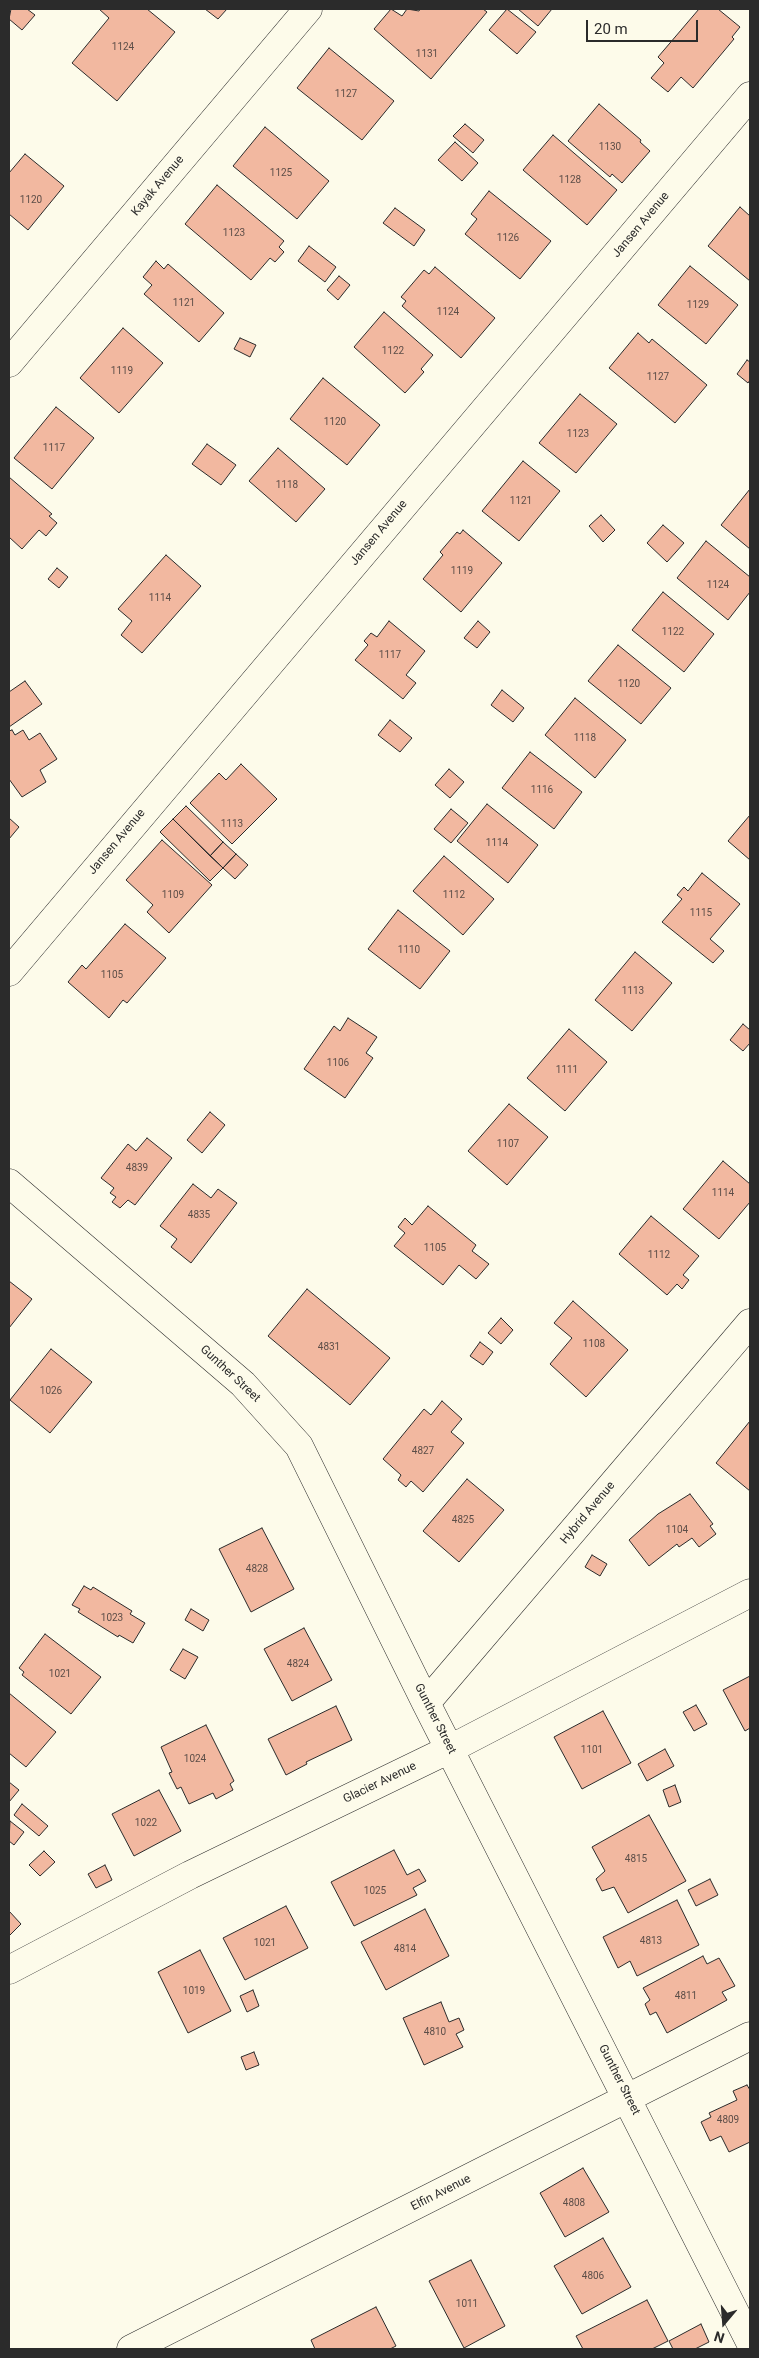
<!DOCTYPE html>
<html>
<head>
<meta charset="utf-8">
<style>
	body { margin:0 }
	#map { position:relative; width:759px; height:2358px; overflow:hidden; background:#fdfbea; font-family:Roboto,sans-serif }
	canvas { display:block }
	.frame { position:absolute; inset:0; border:10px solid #2b2b2b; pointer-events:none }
	.north { position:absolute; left:699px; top:2298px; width:50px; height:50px; -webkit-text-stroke:4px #fdfbea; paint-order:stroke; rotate:198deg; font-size:14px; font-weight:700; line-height:20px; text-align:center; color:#2b2b2b }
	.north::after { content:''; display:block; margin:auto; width:18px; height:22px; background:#2b2b2b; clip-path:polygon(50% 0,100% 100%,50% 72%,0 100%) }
	.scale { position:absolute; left:586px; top:20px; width:112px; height:22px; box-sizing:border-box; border:2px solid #2b2b2b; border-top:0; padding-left:6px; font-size:15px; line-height:18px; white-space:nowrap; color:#2b2b2b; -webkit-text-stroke:4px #fdfbea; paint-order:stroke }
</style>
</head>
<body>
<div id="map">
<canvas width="759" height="2358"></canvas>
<div class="frame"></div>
<div class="north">N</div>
<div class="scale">20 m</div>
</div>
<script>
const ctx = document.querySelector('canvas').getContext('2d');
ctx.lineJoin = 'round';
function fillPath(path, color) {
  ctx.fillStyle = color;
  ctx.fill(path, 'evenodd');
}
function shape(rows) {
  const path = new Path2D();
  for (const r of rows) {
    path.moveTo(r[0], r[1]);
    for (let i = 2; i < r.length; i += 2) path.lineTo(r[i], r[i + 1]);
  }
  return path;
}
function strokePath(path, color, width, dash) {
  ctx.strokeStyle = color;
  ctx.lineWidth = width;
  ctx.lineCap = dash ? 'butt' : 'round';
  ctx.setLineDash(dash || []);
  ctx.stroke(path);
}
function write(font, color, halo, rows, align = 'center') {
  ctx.font = font + ' Roboto,sans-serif';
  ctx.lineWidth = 4;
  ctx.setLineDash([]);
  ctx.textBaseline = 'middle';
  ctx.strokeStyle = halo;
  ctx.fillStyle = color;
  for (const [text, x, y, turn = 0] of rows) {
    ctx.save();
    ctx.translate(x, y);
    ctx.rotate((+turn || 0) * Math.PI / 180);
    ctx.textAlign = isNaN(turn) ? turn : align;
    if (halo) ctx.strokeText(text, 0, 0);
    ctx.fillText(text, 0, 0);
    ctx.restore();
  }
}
const building = shape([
	[11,9,27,9,35,15,22,30,9,19,11,9],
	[99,9,147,9,175,32,117,101,72,63,109,18,99,9],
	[205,9,227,9,218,19,205,9],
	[391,9,402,16,407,9,419,11,420,9,483,9,487,12,431,79,374,29,391,9],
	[507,9,536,32,517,54,489,30,507,9],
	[518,9,552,9,538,26,518,9],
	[699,9,718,9,740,27,732,37,734,39,693,88,681,77,668,92,651,78,664,63,658,57,699,9],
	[329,48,394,101,362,140,297,88,329,48],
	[599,104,641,140,640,142,650,151,622,183,612,174,610,177,568,141,599,104],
	[465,124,484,140,473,153,453,136,465,124],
	[265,127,329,181,297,219,233,166,265,127],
	[553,135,617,190,587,225,523,170,553,135],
	[455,142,478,163,462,181,438,160,455,142],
	[25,154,64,186,28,230,9,214,9,173,25,154],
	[217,185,284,241,279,247,284,252,275,262,270,258,251,280,185,224,217,185],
	[489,191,551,241,520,279,465,234,477,219,471,214,489,191],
	[740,207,750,216,750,281,708,246,740,207],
	[395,208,425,230,414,246,383,223,395,208],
	[309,246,336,267,325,282,298,261,309,246],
	[156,261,164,269,168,264,224,313,199,342,144,294,152,285,143,277,156,261],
	[690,266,738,305,706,344,658,305,690,266],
	[435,267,495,318,461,358,402,306,406,301,401,297,424,270,429,274,435,267],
	[339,276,350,285,338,300,327,290,339,276],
	[384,312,433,355,421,369,424,372,405,393,354,347,384,312],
	[123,328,163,363,119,413,80,378,123,328],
	[638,333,649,343,652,339,707,385,675,423,609,368,638,333],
	[240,338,256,345,250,357,234,349,240,338],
	[747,360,750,362,750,380,748,383,737,374,747,360],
	[323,378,380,425,347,465,290,419,323,378],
	[580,394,617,424,576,473,539,443,580,394],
	[56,407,94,438,52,489,14,458,56,407],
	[207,444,236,465,221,485,192,464,207,444],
	[278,448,325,489,296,522,249,481,278,448],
	[523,461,560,491,519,541,482,511,523,461],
	[9,477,52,514,49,516,57,523,46,536,39,530,22,549,9,537,9,477],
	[750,489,750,549,721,525,750,489],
	[601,515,615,530,603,542,589,526,601,515],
	[663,525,684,543,667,562,647,543,663,525],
	[463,530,502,563,461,612,423,579,443,555,440,552,457,532,460,534,463,530],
	[706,541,750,577,750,592,728,620,677,578,706,541],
	[166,555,201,586,142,653,121,635,132,621,118,609,166,555],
	[57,568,68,577,59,588,48,579,57,568],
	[663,592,714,634,684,672,632,630,663,592],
	[389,621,425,651,406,675,416,683,403,699,355,660,368,645,364,641,371,633,377,637,389,621],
	[478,621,490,632,477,648,464,638,478,621],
	[618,645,671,688,641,724,588,681,618,645],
	[25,681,42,704,9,727,9,692,25,681],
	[502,690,524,708,513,722,491,705,502,690],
	[575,698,626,740,595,778,545,735,575,698],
	[390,720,412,738,400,752,378,735,390,720],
	[12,730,15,735,23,730,29,740,40,733,57,759,40,770,46,782,22,797,9,779,9,731,12,730],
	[530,752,582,792,554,829,502,788,530,752],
	[241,764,277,799,232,844,190,803,219,773,226,780,241,764],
	[449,769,464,782,450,798,435,785,449,769],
	[487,804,538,845,508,883,457,841,487,804],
	[186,806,223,842,210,856,173,819,186,806],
	[451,809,468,823,451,843,434,829,451,809],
	[750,815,750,860,728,841,750,815],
	[9,818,19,827,9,839,9,818],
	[173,819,223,868,210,881,160,832,173,819],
	[162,840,212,885,169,933,147,912,153,905,126,880,162,840],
	[223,842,236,854,223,868,210,856,223,842],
	[236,854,248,865,235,879,223,868,236,854],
	[444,856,494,899,463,935,413,891,444,856],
	[702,873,740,904,710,939,724,951,713,963,662,922,682,899,677,895,684,887,688,891,702,873],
	[398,910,450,951,420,989,368,949,398,910],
	[125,924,166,958,127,1003,123,1000,109,1018,68,982,82,965,86,969,125,924],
	[635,952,672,983,632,1031,595,1000,635,952],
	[348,1018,377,1037,366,1053,373,1058,345,1098,304,1069,334,1026,340,1031,348,1018],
	[743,1024,750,1030,750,1043,743,1051,730,1040,743,1024],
	[569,1029,607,1062,565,1111,527,1078,569,1029],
	[509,1104,548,1137,507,1185,468,1151,509,1104],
	[210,1112,225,1125,202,1153,187,1140,210,1112],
	[147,1138,172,1158,135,1205,128,1200,120,1208,112,1202,116,1197,110,1193,114,1188,101,1178,128,1144,136,1151,147,1138],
	[723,1161,750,1184,750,1202,719,1239,683,1209,723,1161],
	[193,1184,211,1198,218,1189,237,1203,191,1263,171,1247,177,1239,160,1226,193,1184],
	[428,1206,476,1245,472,1251,489,1264,476,1279,459,1265,443,1285,394,1246,405,1233,398,1227,405,1218,412,1225,428,1206],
	[651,1216,699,1256,683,1275,689,1280,682,1289,677,1284,667,1295,619,1254,651,1216],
	[9,1281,32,1299,9,1328,9,1281],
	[307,1289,390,1358,350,1405,268,1336,307,1289],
	[573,1301,628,1350,586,1397,550,1364,572,1338,554,1323,573,1301],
	[501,1318,513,1330,501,1344,488,1333,501,1318],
	[480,1342,493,1352,483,1365,470,1356,480,1342],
	[51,1349,92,1382,50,1433,10,1400,51,1349],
	[442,1401,462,1419,451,1432,464,1443,423,1492,411,1481,406,1487,398,1480,401,1475,383,1459,424,1409,431,1415,442,1401],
	[750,1421,750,1491,716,1463,750,1421],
	[467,1479,504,1510,459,1562,423,1531,467,1479],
	[690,1494,713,1524,710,1526,716,1534,699,1547,692,1538,679,1547,677,1544,649,1566,629,1540,658,1514,690,1494],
	[262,1528,294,1589,251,1612,219,1549,262,1528],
	[592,1555,607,1564,600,1576,585,1567,592,1555],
	[84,1586,91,1590,93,1587,132,1611,130,1614,145,1623,133,1643,119,1635,118,1637,78,1612,80,1609,72,1605,84,1586],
	[191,1609,209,1620,203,1631,185,1620,191,1609],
	[304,1628,332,1680,292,1701,264,1649,304,1628],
	[45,1634,101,1677,71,1714,22,1675,24,1672,19,1668,45,1634],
	[183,1649,198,1657,185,1679,170,1670,183,1649],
	[750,1676,750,1728,745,1731,723,1690,750,1676],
	[9,1693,56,1732,26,1767,9,1753,9,1693],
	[696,1705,707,1724,694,1731,683,1712,696,1705],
	[336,1706,352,1740,306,1762,307,1764,286,1775,268,1739,336,1706],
	[603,1711,631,1763,582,1789,554,1737,603,1711],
	[206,1725,234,1781,230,1784,233,1790,216,1799,213,1793,189,1804,181,1787,177,1789,169,1773,172,1772,161,1747,206,1725],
	[665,1749,674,1766,647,1781,638,1764,665,1749],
	[9,1782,19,1790,9,1802,9,1782],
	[675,1785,681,1802,669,1807,663,1790,675,1785],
	[159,1790,181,1831,134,1856,112,1814,159,1790],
	[22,1804,48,1826,39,1836,14,1815,22,1804],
	[649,1815,686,1881,628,1913,614,1887,602,1891,596,1879,605,1871,592,1847,649,1815],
	[10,1821,24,1832,14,1845,9,1841,10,1821],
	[394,1850,407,1875,419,1869,426,1881,413,1888,417,1895,354,1926,331,1882,394,1850],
	[44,1851,55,1862,40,1876,29,1865,44,1851],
	[105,1865,112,1880,96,1888,88,1874,105,1865],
	[710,1879,718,1895,696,1906,688,1890,710,1879],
	[677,1900,699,1945,637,1976,630,1961,618,1968,603,1937,677,1900],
	[286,1906,308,1948,245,1980,223,1938,286,1906],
	[425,1909,449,1956,386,1990,361,1942,425,1909],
	[9,1911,21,1924,9,1936,9,1911],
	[200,1950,231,2011,188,2033,158,1972,200,1950],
	[703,1956,707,1964,719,1958,735,1986,722,1992,727,2000,667,2033,656,2012,650,2015,645,2004,650,2000,643,1988,703,1956],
	[253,1990,259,2006,247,2012,240,1996,253,1990],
	[441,2002,449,2022,459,2018,464,2030,456,2034,463,2047,424,2065,403,2018,441,2002],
	[254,2052,259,2065,246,2070,241,2057,254,2052],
	[747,2085,750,2090,750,2142,729,2152,721,2136,710,2141,701,2122,711,2117,709,2113,737,2100,733,2091,747,2085],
	[583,2168,609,2212,565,2237,540,2193,583,2168],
	[603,2238,631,2287,582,2314,554,2266,603,2238],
	[471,2260,505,2326,464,2348,429,2281,471,2260],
	[647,2300,668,2341,652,2349,583,2349,576,2336,647,2300],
	[376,2307,396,2346,390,2349,315,2349,311,2340,376,2307],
	[701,2324,709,2342,695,2349,673,2349,669,2341,701,2324]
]);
fillPath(building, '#f2b8a0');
strokePath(building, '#2b2b2b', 1);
const street = shape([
	[9,363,308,9],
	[9,972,750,96],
	[9,1183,243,1384,299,1446,426,1703,750,2342],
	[426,1703,750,1323],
	[9,1970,190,1875,450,1749,750,1593],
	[131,2349,750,2036]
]);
strokePath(street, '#2b2b2b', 29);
strokePath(street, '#fdfbea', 28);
write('10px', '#5d4e48', null, [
	["1124",123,47],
	["1131",427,54],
	["1127",346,94],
	["1130",610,147],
	["1125",281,173],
	["1128",570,180],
	["1120",31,200],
	["1123",234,233],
	["1126",508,238],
	["1121",184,303],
	["1129",698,305],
	["1124",448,312],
	["1122",393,351],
	["1119",122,371],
	["1127",658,377],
	["1120",335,422],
	["1123",578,434],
	["1117",54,448],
	["1118",287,485],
	["1121",521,501],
	["1119",462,571],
	["1124",718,585],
	["1114",160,598],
	["1122",673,632],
	["1117",390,655],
	["1120",629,684],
	["1118",585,738],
	["1116",542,790],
	["1113",232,824],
	["1114",497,843],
	["1109",173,895],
	["1112",454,895],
	["1115",701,913],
	["1110",409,950],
	["1105",112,975],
	["1113",633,991],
	["1106",338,1063],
	["1111",567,1070],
	["1107",508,1144],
	["4839",137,1168],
	["1114",723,1193],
	["4835",199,1215],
	["1105",435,1248],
	["1112",659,1255],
	["1108",594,1344],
	["4831",329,1347],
	["1026",51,1391],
	["4827",423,1451],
	["4825",463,1520],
	["1104",677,1530],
	["4828",257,1569],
	["1023",112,1618],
	["4824",298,1664],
	["1021",60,1674],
	["1101",592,1750],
	["1024",195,1759],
	["1022",146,1823],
	["4815",636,1859],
	["1025",375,1891],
	["4813",651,1941],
	["1021",265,1943],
	["4814",405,1949],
	["1019",194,1991],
	["4811",686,1996],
	["4810",435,2032],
	["4809",728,2120],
	["4808",574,2203],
	["4806",593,2276],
	["1011",467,2304]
]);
write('12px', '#2b2b2b', '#fdfbea', [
	["Kayak Avenue",158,186,-50],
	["Jansen Avenue",641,225,-50],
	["Jansen Avenue",379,533,-50],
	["Jansen Avenue",117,842,-50],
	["Gunther Street",230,1374,43],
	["Hybrid Avenue",588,1513,-50],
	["Gunther Street",435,1719,63],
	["Glacier Avenue",380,1783,-26],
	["Gunther Street",619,2080,63],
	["Elfin Avenue",441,2193,-27]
]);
</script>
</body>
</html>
